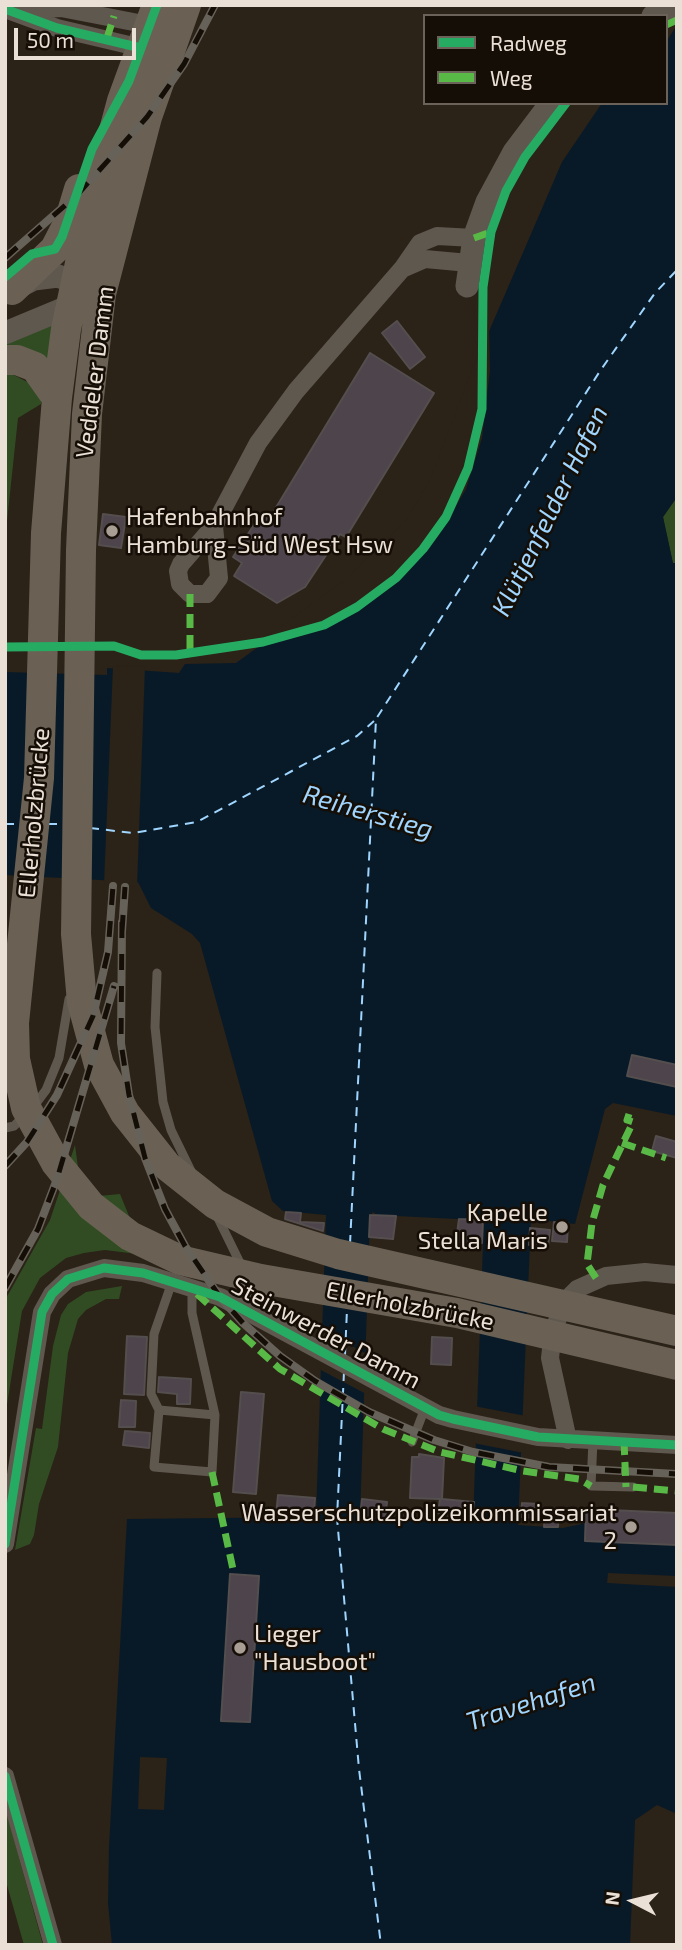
<!DOCTYPE html>
<html>
<head>
<meta charset="utf-8">
<style>
	body { margin:0 }
	#map { position:relative; width:682px; height:1950px; overflow:hidden; background:#2b2218; font-family:"Exo 2",sans-serif }
	canvas { display:block }
	.frame { position:absolute; inset:0; border:7px solid #ebe0d5; pointer-events:none }
	.legend { position:absolute; left:423px; top:14px; width:245px; height:91px; box-sizing:border-box; background:#150e07; border:2px solid #6b6259; margin:0; padding:9px 12px; list-style:none; font-size:21px; color:#ebe0d5 }
	.legend li { display:flex; align-items:center; gap:14px; height:35px }
	.legend b { width:35px; border:2px solid #6b6259 }
	.north { position:absolute; left:598px; top:1866px; width:70px; height:70px; -webkit-text-stroke:5px #150e07; paint-order:stroke; rotate:277deg; font-size:19px; font-weight:700; line-height:28px; text-align:center; color:#ebe0d5 }
	.north::after { content:''; display:block; margin:auto; width:24px; height:32px; background:#ebe0d5; clip-path:polygon(50% 0,100% 100%,50% 72%,0 100%) }
	.scale { position:absolute; left:14px; top:28px; width:122px; height:32px; box-sizing:border-box; border:4px solid #ebe0d5; border-top:0; padding-left:9px; font-size:21px; line-height:24px; white-space:nowrap; color:#ebe0d5; -webkit-text-stroke:5px #150e07; paint-order:stroke }
</style>
</head>
<body>
<div id="map">
<canvas width="682" height="1950"></canvas>
<div class="frame"></div>
<ul class="legend">
<li><b style="height:9px;background:#26ab63"></b>Radweg</li>
<li><b style="height:9px;background:#58b947"></b>Weg</li>
</ul>
<div class="north">N</div>
<div class="scale">50 m</div>
</div>
<script>
const ctx = document.querySelector('canvas').getContext('2d');
ctx.lineJoin = 'round';
function fillPath(path, color) {
  ctx.fillStyle = color;
  ctx.fill(path, 'evenodd');
}
function shape(rows) {
  const path = new Path2D();
  for (const r of rows) {
    path.moveTo(r[0], r[1]);
    for (let i = 2; i < r.length; i += 2) path.lineTo(r[i], r[i + 1]);
  }
  return path;
}
function strokePath(path, color, width, dash) {
  ctx.strokeStyle = color;
  ctx.lineWidth = width;
  ctx.lineCap = dash ? 'butt' : 'round';
  ctx.setLineDash(dash || []);
  ctx.stroke(path);
}
function write(font, color, halo, rows, align = 'center') {
  ctx.font = font + ' "Exo 2",sans-serif';
  ctx.lineWidth = 5;
  ctx.setLineDash([]);
  ctx.textBaseline = 'middle';
  ctx.strokeStyle = halo;
  ctx.fillStyle = color;
  for (const [text, x, y, turn = 0] of rows) {
    ctx.save();
    ctx.translate(x, y);
    ctx.rotate((+turn || 0) * Math.PI / 180);
    ctx.textAlign = isNaN(turn) ? turn : align;
    if (halo) ctx.strokeText(text, 0, 0);
    ctx.fillText(text, 0, 0);
    ctx.restore();
  }
}
fillPath(shape([
	[56,323,49,369,5,345],
	[6,371,41,389,41,404,18,418,5,540],
	[677,497,677,563,673,564,663,517],
	[75,1145,80,1182,98,1196,120,1194,145,1255,105,1250,84,1253,66,1258,40,1278,22,1311,5,1417,5,1300,50,1220],
	[122,1286,119,1299,106,1299,86,1310,78,1319,68,1353,58,1447,39,1504,34,1535,30,1544,15,1550,36,1428,42,1429,53,1346,61,1315,68,1304,86,1292],
	[5,1807,43,1945,24,1945,5,1878]
]), '#314c22');
fillPath(shape([
	[677,25,677,497,663,517,673,563,677,563,677,1116,613,1103,605,1109,575,1224,531,1219,518,1525,563,1528,586,1523,677,1528,677,1814,657,1805,635,1820,630,1945,112,1945,108,1903,109,1847,127,1519,316,1517,326,1215,283,1211,272,1201,200,943,192,934,151,908,138,882,5,875,5,672,107,675,107,668,179,673,185,664,236,663,348,582,397,536,431,486,481,350,562,162,602,103,666,103,666,42],
	[373,1212,377,1215,477,1220,478,1215,484,1216,473,1523,360,1518,370,1216]
]), '#081a27');
fillPath(shape([
	[489,325,490,370,482,438,466,489,439,535,405,575,349,615,304,635,251,648,346,579,405,522,430,480],
	[113,666,145,667,137,887,104,884],
	[318,1328,369,1355,368,1395,317,1368],
	[474,1406,526,1416,524,1453,473,1443],
	[608,1573,677,1576,677,1587,607,1583],
	[140,1757,167,1758,164,1810,138,1809]
]), '#2b2218');
strokePath(shape([
	[5,824,18,824],
	[48,824,64,824],
	[90,828,133,833,197,822,357,736,374,721],
	[350,1244,376,719,600,371,655,293,677,270],
	[345,1355,347,1309],
	[344,1372,337,1518,359,1769,381,1945]
]), '#9fd5fe', 2, [9, 7]);
const building = shape([
	[397,321,425,357,410,369,382,333,397,321],
	[370,353,434,393,346,537,340,534,305,587,277,603,234,576,242,563,233,557,261,514,269,519,370,353],
	[103,514,126,517,121,548,99,545,103,514],
	[632,1055,677,1065,677,1087,627,1076,632,1055],
	[656,1136,677,1142,677,1158,652,1151,656,1136],
	[286,1212,301,1213,300,1222,324,1223,323,1231,285,1219,286,1212],
	[370,1215,396,1216,393,1239,369,1237,370,1215],
	[459,1219,483,1220,482,1243,456,1242,459,1219],
	[554,1222,568,1223,567,1242,552,1241,554,1222],
	[530,1228,550,1230,548,1246,529,1245,530,1228],
	[127,1336,147,1337,144,1395,124,1394,127,1336],
	[432,1337,452,1338,451,1365,431,1364,432,1337],
	[159,1377,191,1379,190,1404,177,1404,177,1394,158,1392,159,1377],
	[241,1392,264,1394,256,1494,233,1492,241,1392],
	[121,1400,136,1401,135,1427,119,1427,121,1400],
	[125,1431,150,1433,149,1448,123,1445,125,1431],
	[419,1454,444,1458,442,1499,474,1502,472,1522,448,1520,449,1514,438,1513,440,1499,410,1498,412,1457,419,1457,419,1454],
	[278,1495,315,1498,314,1511,290,1509,289,1517,276,1516,278,1495],
	[362,1499,387,1502,385,1519,360,1516,362,1499],
	[522,1503,538,1504,537,1518,521,1517,522,1503],
	[545,1508,559,1509,558,1527,544,1527,545,1508],
	[586,1509,677,1513,677,1545,585,1541,586,1509],
	[230,1574,259,1576,250,1722,221,1721,230,1574]
]);
fillPath(building, '#4d444c');
strokePath(building, '#544e4e', 2);
strokePath(shape([
	[157,973,155,1027,163,1102,171,1130,191,1171],
	[34,1106,46,1090,59,1058,69,999],
	[5,1128,14,1126,24,1116],
	[217,1216,242,1267],
	[172,1282,154,1334,151,1394,159,1410,154,1467,212,1472,215,1415,192,1313,192,1290],
	[244,1308,247,1295,246,1280],
	[159,1410,215,1415],
	[593,1440,591,1486,633,1487],
	[412,1442,425,1408]
]), '#5f584f', 9);
strokePath(shape([
	[5,9,57,28,150,50],
	[18,10,61,8,159,27],
	[402,269,425,259,469,263],
	[214,526,219,578,207,594,190,594,180,584,178,571,181,564,214,526,258,443,296,391,402,269,420,243,437,236,474,238],
	[568,1440,550,1358,553,1331,565,1301,577,1289,606,1276,645,1272,677,1275],
	[5,1544,42,1312,52,1294,68,1279,104,1268,143,1273,220,1297,439,1415,453,1419,538,1437,677,1445],
	[5,1776,53,1945]
]), '#5f584f', 18);
strokePath(shape([
	[653,16,675,5],
	[20,286,34,279,58,276,89,288],
	[467,286,474,238,487,202,514,152,551,103],
	[5,333,82,301]
]), '#5f584f', 23);
strokePath(shape([
	[157,5,122,101,87,230,66,329,57,398,46,533,39,778,14,1023,15,1059,26,1108,56,1163,91,1206,130,1236,180,1260,261,1279,457,1313,677,1365],
	[186,5,147,117,101,294,87,414,81,550,76,934,82,1002,99,1065,125,1113,167,1166,215,1204,267,1232,338,1254,677,1331],
	[12,290,55,249,69,222,79,189],
	[5,360,17,360,35,367,57,398]
]), '#6a6154', 30);
const rail = shape([
	[5,258,78,194,147,117,184,64,215,5],
	[122,922,121,1043,129,1095,145,1158,165,1209,185,1246,220,1297,243,1323,280,1356,315,1381,369,1412,434,1440,473,1452,549,1467,677,1474],
	[122,931,125,887],
	[5,1166,27,1142,57,1095,93,1016,108,952,113,886],
	[5,1288,38,1229,57,1179,114,986]
]);
strokePath(rail, '#676259', 8);
strokePath(rail, '#150e07', 5, [16]);
strokePath(shape([
	[666,25,677,20],
	[107,38,114,16],
	[474,238,491,232],
	[190,649,190,594],
	[622,1143,666,1158],
	[596,1278,587,1264,592,1223,603,1185,633,1122,627,1120,629,1114],
	[197,1294,280,1369,383,1429,440,1452,523,1471,579,1479,591,1486],
	[624,1441,626,1487],
	[212,1472,234,1574],
	[633,1487,677,1491]
]), '#58b947', 7, [14, 7]);
strokePath(shape([
	[5,9,57,28,141,48],
	[5,277,32,254,55,249,62,237,92,149,129,81,157,5],
	[5,647,114,646,141,655,176,655,263,642,324,625,357,607,396,578,423,549,446,517,468,468,482,409,483,287,491,232,506,191,525,157,566,103],
	[5,1544,42,1312,52,1294,68,1279,104,1268,143,1273,220,1297,439,1415,453,1419,538,1437,677,1445],
	[5,1776,53,1945]
]), '#26ab63', 9);
for (const [x, y, r, color] of [
	[112,531,7,"#a89e93"],
	[562,1227,7,"#a89e93"],
	[631,1527,7,"#a89e93"],
	[240,1648,7,"#a89e93"]
]) {
  const dot = new Path2D();
  dot.arc(x, y, r, 0, 2 * Math.PI);
  ctx.fillStyle = color;
  ctx.fill(dot);
  strokePath(dot, '#150e07', 2.5);
}
write('24px', '#ebe0d5', '#150e07', [
	["Veddeler Damm",95,372,-83],
	["Ellerholzbrücke",34,813,-85],
	["Ellerholzbrücke",410,1306,11],
	["Steinwerder Damm",326,1333,28]
]);
write('24px', '#ebe0d5', '#150e07', [
	["Hafenbahnhof",126,517],
	["Hamburg-Süd West Hsw",126,545],
	["Kapelle",548,1213,"right"],
	["Stella Maris",548,1241,"right"],
	["Wasserschutzpolizeikommissariat",617,1513,"right"],
	["2",617,1541,"right"],
	["Lieger",254,1634],
	["\"Hausboot\"",254,1662]
], 'left');
write('italic 26px', '#9fd5fe', '#150e07', [
	["Klütjenfelder Hafen",550,511,-64],
	["Reiherstieg",368,812,16],
	["Travehafen",531,1702,-18]
]);
</script>
</body>
</html>
